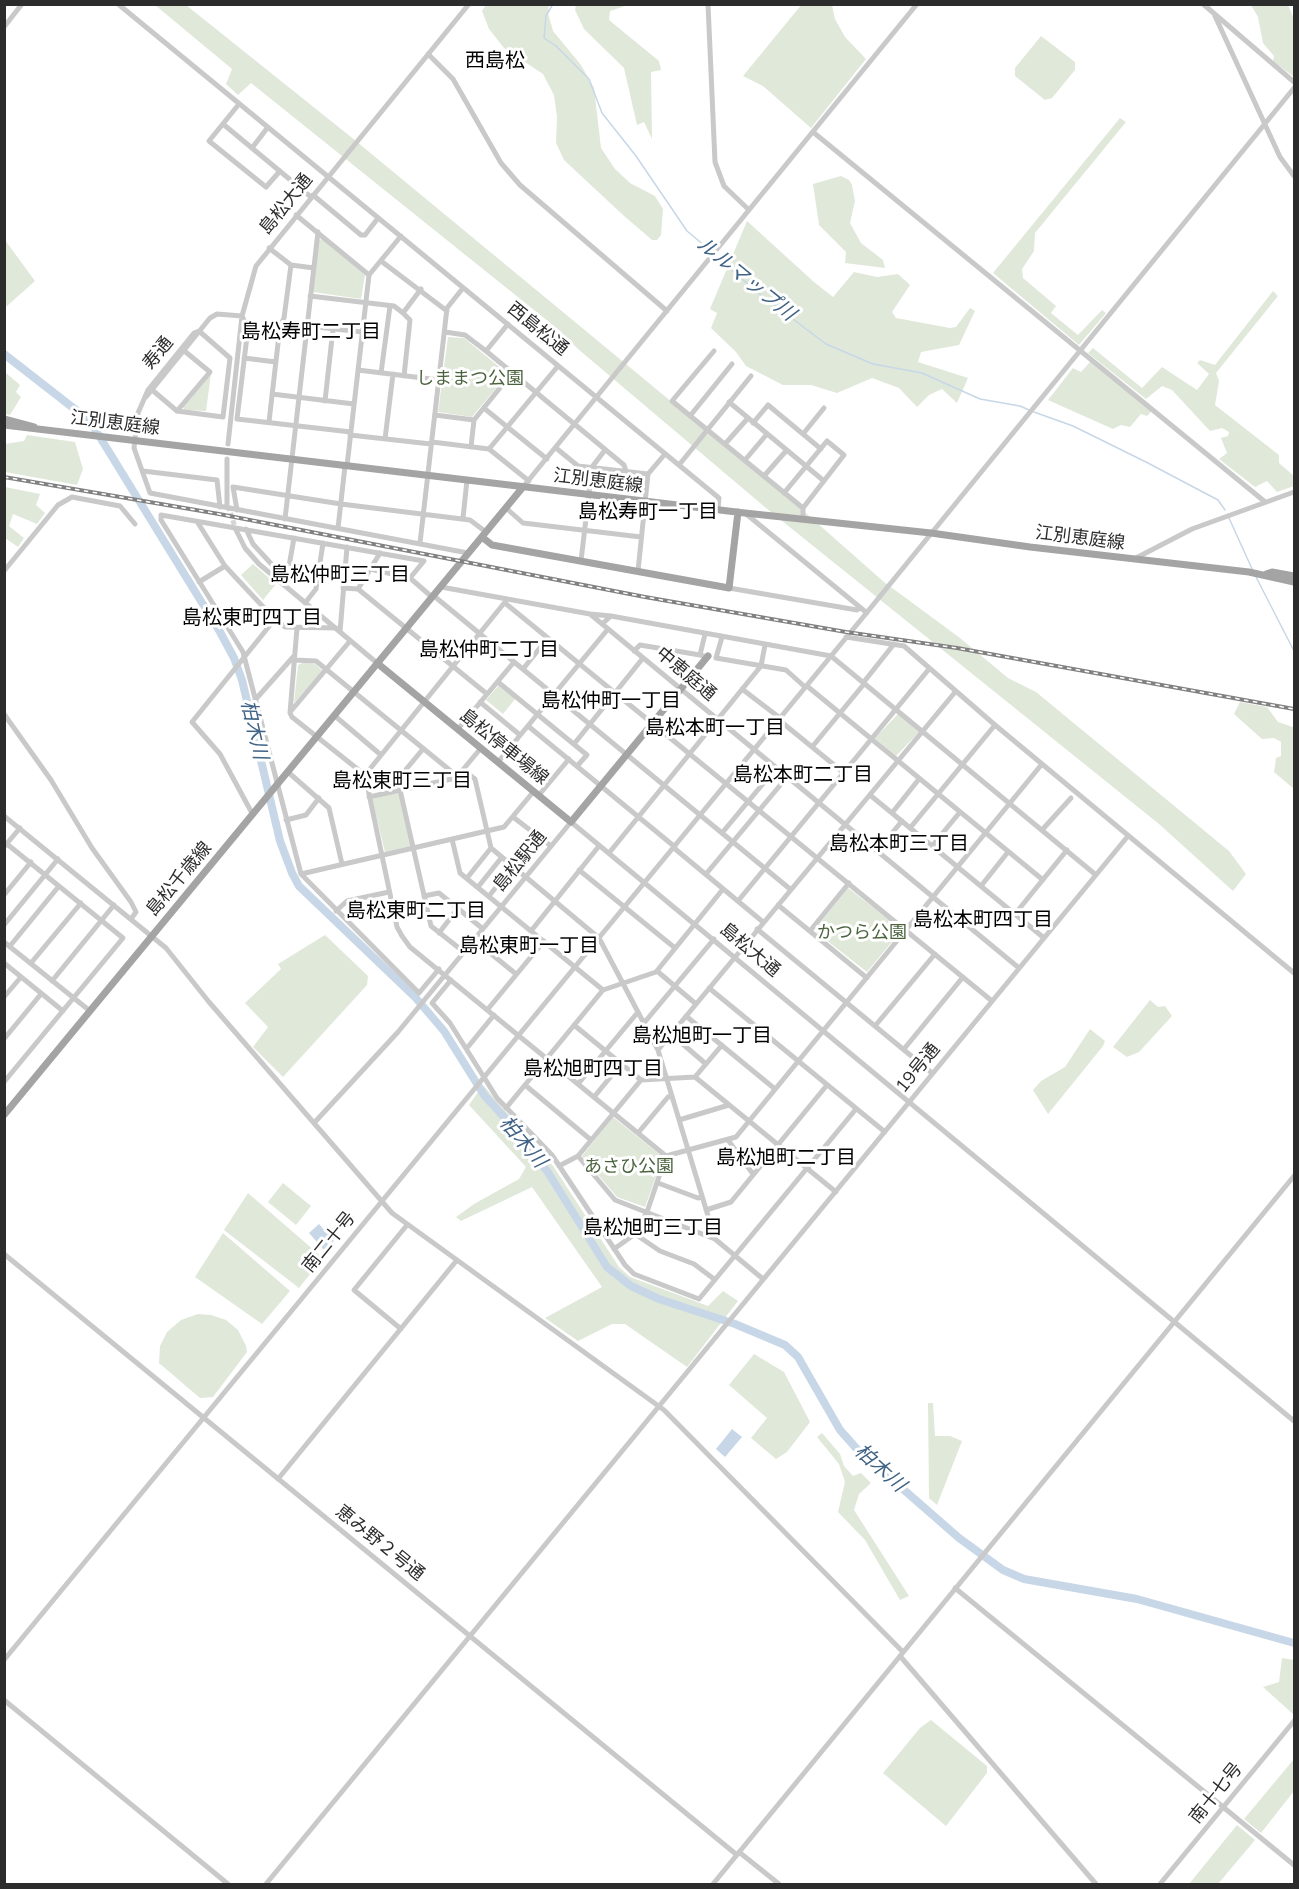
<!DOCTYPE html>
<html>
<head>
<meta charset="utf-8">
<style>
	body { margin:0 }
	#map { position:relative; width:1299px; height:1889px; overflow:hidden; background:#fff; font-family:Mulish,sans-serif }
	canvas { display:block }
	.frame { position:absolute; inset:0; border:6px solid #2c2c2c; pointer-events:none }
</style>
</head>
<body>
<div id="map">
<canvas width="1299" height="1889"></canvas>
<div class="frame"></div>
</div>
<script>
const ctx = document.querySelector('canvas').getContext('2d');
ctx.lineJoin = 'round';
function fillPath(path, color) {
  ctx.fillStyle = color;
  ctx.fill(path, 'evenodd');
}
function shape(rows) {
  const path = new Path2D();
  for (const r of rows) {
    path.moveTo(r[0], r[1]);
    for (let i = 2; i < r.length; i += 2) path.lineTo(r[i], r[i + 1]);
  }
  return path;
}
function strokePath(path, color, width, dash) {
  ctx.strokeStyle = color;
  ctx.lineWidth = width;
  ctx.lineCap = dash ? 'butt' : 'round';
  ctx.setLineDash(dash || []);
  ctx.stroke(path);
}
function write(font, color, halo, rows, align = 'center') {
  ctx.font = font + ' Mulish,"Noto Sans JP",sans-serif';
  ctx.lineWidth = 6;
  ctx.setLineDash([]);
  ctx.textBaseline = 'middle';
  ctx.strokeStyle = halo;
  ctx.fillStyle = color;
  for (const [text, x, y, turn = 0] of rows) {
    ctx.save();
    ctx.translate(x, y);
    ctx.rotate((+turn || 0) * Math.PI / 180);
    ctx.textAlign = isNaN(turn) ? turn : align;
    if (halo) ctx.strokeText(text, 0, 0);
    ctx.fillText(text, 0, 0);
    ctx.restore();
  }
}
fillPath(shape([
	[802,4,832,5,835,19,845,37,866,59,811,128,763,86,743,76],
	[155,5,186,5,351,137,799,507,884,582,960,638,1008,678,1036,692,1229,851,1246,874,1233,891,1159,824,766,508,578,349,559,330,251,83,238,95,226,84,232,69],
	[486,5,549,5,548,13,553,31,581,65,594,88,601,148,615,169,630,183,655,196,663,209,661,235,657,240,652,240,623,215,564,160,556,143,557,117,554,95,543,74,504,48,489,29,482,11],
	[576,5,628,5,610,11,609,20,659,61,661,70,651,72,652,139,644,122,637,125,624,68,584,29,575,10],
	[1251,5,1288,5,1294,19,1294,77,1273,61,1274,56,1263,43,1258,17],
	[1041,36,1075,62,1075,70,1052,98,1045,100,1015,76,1015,68],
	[1120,118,1126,122,1035,233,1034,251,1022,269,1023,278,1056,306,1051,313,1078,335,1102,310,1106,313,1079,345,993,273],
	[841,176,849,180,852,185,855,201,850,223,861,243,883,260,885,268,845,263,846,252,819,225,813,184],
	[747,221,814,282,833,297,854,272,877,277,898,274,910,285,892,312,896,318,950,328,956,327,970,308,975,311,959,345,921,352,918,362,968,378,957,403,942,389,929,395,917,407,899,388,872,378,837,393,811,385,783,385,746,366,736,352,711,328,717,313,710,309],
	[322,239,365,275,361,299,313,292,319,240],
	[5,240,35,281,7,306,4,304],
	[1273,291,1278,296,1216,373,1219,381,1215,405,1279,455,1279,463,1294,476,1294,486,1277,492,1267,481,1255,487,1219,459,1227,453,1221,438,1228,436,1229,432,1222,428,1210,431,1172,390,1162,386,1146,399,1088,353,1093,348,1142,388,1162,367,1197,390,1209,374,1197,363,1200,360,1215,365],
	[448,337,464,338,508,374,472,417,438,412],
	[1091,361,1152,411,1147,416,1141,414,1130,427,1121,425,1113,429,1048,400,1073,368,1081,372],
	[5,372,20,385,16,392,21,397,10,415,5,414],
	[211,374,206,411,184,410,183,407],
	[27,435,75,442,83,469,77,485,5,472,5,444,24,441],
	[5,487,40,494,36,505,45,513,37,524,13,514,9,526,24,538,18,547,5,538],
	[253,564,276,584,263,600,241,575],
	[304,662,315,664,323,671,294,703,298,665],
	[499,685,515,699,503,714,486,700],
	[1240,702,1267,707,1278,722,1293,727,1294,789,1274,772,1276,758,1281,756,1281,742,1274,738,1262,739,1234,714],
	[898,714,919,732,896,756,875,738],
	[399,793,411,846,385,852,372,799],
	[848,888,900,928,900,932,867,972,816,932,816,928],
	[325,935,368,976,367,985,283,1077,253,1047,268,1027,245,1003,281,969,278,964],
	[1150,1000,1158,1007,1165,1006,1172,1016,1139,1052,1127,1057,1113,1047],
	[1090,1029,1105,1041,1103,1046,1048,1114,1033,1090,1041,1081,1065,1067],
	[483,1085,553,1166,619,1267,630,1277,708,1306,723,1291,738,1301,687,1367,625,1324,612,1324,578,1341,545,1318,602,1287,532,1187,461,1221,456,1217,474,1204,519,1179,526,1167,469,1105],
	[613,1117,663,1157,645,1207,617,1197,582,1156],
	[283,1183,311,1206,296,1225,268,1202],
	[248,1193,323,1258,299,1288,224,1230],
	[223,1233,290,1291,262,1324,195,1277],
	[198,1314,211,1315,226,1320,238,1330,246,1346,247,1352,213,1397,200,1398,159,1363,160,1346,167,1332,181,1320],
	[754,1354,784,1372,810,1422,787,1452,776,1459,751,1438,767,1418,729,1385],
	[928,1403,933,1403,935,1436,950,1436,962,1441,937,1505,929,1498],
	[822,1433,840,1454,844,1466,853,1476,861,1473,871,1483,859,1494,854,1510,909,1596,900,1600,865,1540,838,1512,845,1482,839,1464,817,1437],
	[1282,1658,1294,1660,1294,1715,1263,1687,1279,1682],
	[931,1720,987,1766,987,1773,946,1826,883,1773,920,1728],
	[1294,1759,1294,1791,1261,1833,1244,1819],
	[1237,1825,1255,1840,1218,1884,1189,1884]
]), '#e0e8da');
fillPath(shape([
	[319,1224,334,1241,324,1250,309,1233],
	[732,1429,742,1437,725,1457,716,1449]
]), '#c7d7e7');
strokePath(shape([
	[553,4,546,16,544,38,556,46,589,79,602,113,636,156,687,231,711,251],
	[714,255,761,295,826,344,873,364,922,373,980,399,1020,406,1029,410],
	[1034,412,1073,426,1146,462,1218,500,1225,510],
	[1229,518,1253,571],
	[1255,575,1294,651]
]), '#c7d7e7', 1.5);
strokePath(shape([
	[4,354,90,421,220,632,234,658,242,680,280,841,292,873,299,886,415,997,444,1031,484,1095,525,1140,549,1174,607,1267,631,1286,659,1299,735,1324,785,1345,798,1357,840,1430,856,1448,959,1538,1003,1570,1024,1579,1137,1599,1294,1643]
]), '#c7d7e7', 8);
strokePath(shape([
	[228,506,236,530]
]), '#d5d5d5', 5, [5, 2.5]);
strokePath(shape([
	[118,4,719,498,718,509],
	[708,4,715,162,724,186,749,210],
	[1203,4,1294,82],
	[1215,16,1280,157,1294,176],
	[4,27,22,4],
	[428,54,453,79,501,163,520,185,667,311],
	[239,104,209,141,266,187,280,171],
	[223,124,311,197],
	[813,132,1264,501],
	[252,148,268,127],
	[313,195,361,235,365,235,378,218],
	[296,215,369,275],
	[381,261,447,311],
	[291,265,314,268],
	[310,296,394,306,403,313,410,320,404,376],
	[403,313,421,289],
	[281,323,362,332],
	[199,331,194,333,148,390,138,413,134,448,150,493,468,553],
	[445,332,465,335,486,351,624,465,626,471],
	[486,351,508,324],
	[714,351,672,401,803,508],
	[244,358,276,362],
	[358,370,439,380],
	[381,373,390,306],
	[151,389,177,411,223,417,230,358,199,331],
	[272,394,354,404],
	[146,397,210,318,217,314,242,316,248,328,237,419,351,432],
	[325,401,333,329],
	[729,402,824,481],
	[485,409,547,459],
	[177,411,210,372,182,349],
	[435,415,474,420,512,373],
	[690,416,732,364],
	[269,422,280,326,284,318,291,265,269,248],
	[753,423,768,405,821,449],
	[803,434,824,408],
	[350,435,431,444],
	[385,439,393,374],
	[432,442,489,449,529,481],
	[228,444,242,316,256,266,469,4],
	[725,444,748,418],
	[471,447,474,420],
	[556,448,578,466,648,474],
	[489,449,558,366],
	[227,459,227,504],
	[745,460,767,434],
	[679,465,751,376],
	[347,466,369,275,401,236],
	[143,471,217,480,220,507],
	[764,476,786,451],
	[523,487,917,4],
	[784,493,827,441,844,455,803,508,803,518],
	[506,508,523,523,641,537],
	[237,510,233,487,341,504,470,520,486,532],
	[745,513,867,613],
	[463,518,467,480],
	[285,519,318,232],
	[198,523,225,566,267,611,285,627,336,628],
	[338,528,345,466],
	[246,529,253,544,287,581],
	[236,530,245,548,259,564,377,663],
	[420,543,447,308,463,288],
	[1134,559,1192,529,1294,492],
	[581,561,592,467,605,450],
	[370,569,410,578,432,597],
	[4,571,58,505,72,497,120,506,135,524],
	[638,571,648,474,665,454],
	[410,578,424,561,161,515,161,520,243,652,301,874,419,993,439,969],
	[199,582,225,566],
	[286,583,294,538],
	[441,587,590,614,1019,968],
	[343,588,358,589,487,694],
	[729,588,857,610,860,608],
	[358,589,380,553],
	[434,596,790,889],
	[305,603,316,589,323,543],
	[505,603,992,1001],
	[590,614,611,616],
	[602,624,611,616,831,656,1096,875],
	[297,628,290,713,292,717,365,775,397,927,402,936,410,947,666,1156],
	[340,632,347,547],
	[846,637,904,646,995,725,1294,973],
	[634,651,640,645,700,655],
	[704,656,700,655,705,634],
	[716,658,786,670,805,687],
	[716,658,722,637],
	[294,660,316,661,457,776],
	[523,669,548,638],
	[498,682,587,755,577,766],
	[863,683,894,644],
	[807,686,1043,880],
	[742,689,780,718],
	[255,700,294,656],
	[480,702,520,735],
	[291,711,350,641],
	[4,714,51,780,92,848,131,902,136,912,131,919],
	[335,716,381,755],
	[779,720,844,773],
	[528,726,675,847],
	[458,729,514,662],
	[574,744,643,658],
	[812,747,864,684],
	[423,749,398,779,400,790,431,926,464,952],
	[498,762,608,629],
	[463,770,475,779,491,848,599,938,658,1050,715,1239,763,1279],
	[288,772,329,808,342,864],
	[365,775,505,602],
	[539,795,569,759],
	[870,795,1044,938],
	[369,797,456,778,481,748],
	[892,813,919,779],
	[253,815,220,754,192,722,275,619],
	[4,816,166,948,209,1002,392,1213,664,1410,903,1652],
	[513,817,551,846],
	[286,820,306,815,319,798],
	[910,828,995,725],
	[1042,830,1071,798],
	[722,833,776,768],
	[452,839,460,873,603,990],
	[932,846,960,812],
	[4,847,20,828],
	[674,848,763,922],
	[877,851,902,821],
	[609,853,761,666,765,645],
	[579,870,675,948],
	[301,874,504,827,534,791],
	[706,874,787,777],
	[467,878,491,848],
	[981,886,1008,852],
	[478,887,502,857],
	[4,895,31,862],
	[424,896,439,893,483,929],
	[489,896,513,866],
	[738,901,929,669],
	[778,905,867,978],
	[336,911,347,901,389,892],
	[1015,914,1067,850],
	[4,925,58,859],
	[757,929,932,1073],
	[531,931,599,846],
	[810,931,849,883],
	[439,933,458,908],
	[474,940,516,974],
	[4,942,90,1011],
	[10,946,59,886],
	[4,963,63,1011],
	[31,963,81,903],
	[657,971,696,1004],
	[451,980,432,1003,450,1023,497,1098,552,1155,625,1265,634,1274,699,1299,856,1109],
	[52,981,114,905],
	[709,988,885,1132],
	[4,997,21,977],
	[488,1009,544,941],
	[686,1016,775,1089],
	[644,1023,714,939],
	[574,1025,641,1080],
	[875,1026,935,954],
	[671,1034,706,1064],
	[4,1039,41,994],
	[467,1048,494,1015],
	[904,1049,963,977],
	[658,1050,956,691],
	[695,1077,836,1192],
	[4,1082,123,938,7,844],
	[578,1084,638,1012],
	[525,1085,591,1140],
	[594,1097,621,1064],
	[506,1108,603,990,656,972,723,889],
	[679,1120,729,1105],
	[314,1123,398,1032,571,822,1294,1421],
	[638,1133,668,1097,672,1096],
	[728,1140,753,1174],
	[578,1156,615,1200,715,1239],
	[666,1156,736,1137,1042,764],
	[559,1166,578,1156,641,1080,695,1077,722,1045],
	[658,1183,698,1198,702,1197],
	[706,1210,731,1202,827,1085],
	[635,1234,660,1251,694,1264,714,1279],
	[614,1249,635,1234,647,1212,666,1156],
	[4,1254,737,1855],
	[401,1329,354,1290,407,1225],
	[278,1479,457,1260],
	[955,1588,1294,1865],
	[900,1656,1096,1884],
	[4,1660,864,616,1294,88],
	[4,1700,228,1884],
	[739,1852,779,1884],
	[266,1884,1128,836],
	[713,1884,1294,1176],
	[1160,1884,1294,1721]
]), '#c9c9c9', 5);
strokePath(shape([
	[4,419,34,427],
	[4,425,745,513,931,533,1030,547,1249,572,1294,582],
	[482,537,492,545,729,588,738,512],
	[1266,574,1272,572,1294,576],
	[377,663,571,822,708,656],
	[4,1115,523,487]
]), '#a4a4a4', 7);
const rail = shape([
	[4,477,219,514,645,597,846,632,957,648,1294,709]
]);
strokePath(rail, '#818181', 4);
strokePath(rail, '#fff', 1.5, [4.5]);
write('18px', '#2c2c2c', '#fff', [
	["島松大通",286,204,-51],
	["西島松通",538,329,39],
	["寿通",158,353,-51],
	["江別恵庭線",115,423,7],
	["江別恵庭線",598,481,7],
	["江別恵庭線",1080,538,7],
	["中恵庭通",686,674,40],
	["島松停車場線",504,747,39],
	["島松駅通",520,861,-51],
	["島松千歳線",179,879,-50],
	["島松大通",750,950,40],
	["19号通",918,1068,-51],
	["南二十号",329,1242,-51],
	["恵み野２号通",380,1543,39],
	["南十七号",1216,1793,-51]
]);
write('18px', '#4a633d', '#fff', [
	["しままつ公園",470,379],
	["かつら公園",862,933],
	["あさひ公園",629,1167]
]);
write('20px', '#000', '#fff', [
	["西島松",495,61],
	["島松寿町二丁目",311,332],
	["島松寿町一丁目",648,512],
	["島松仲町三丁目",340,575],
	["島松東町四丁目",252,618],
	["島松仲町二丁目",489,650],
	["島松仲町一丁目",611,701],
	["島松本町一丁目",715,728],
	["島松本町二丁目",803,775],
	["島松東町三丁目",402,781],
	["島松本町三丁目",899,844],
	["島松東町二丁目",416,911],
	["島松本町四丁目",983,920],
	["島松東町一丁目",529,946],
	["島松旭町一丁目",702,1036],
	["島松旭町四丁目",593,1069],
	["島松旭町二丁目",786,1158],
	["島松旭町三丁目",653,1228]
]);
write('italic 20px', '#416386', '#fff', [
	["ルルマップ川",746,279,39],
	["柏木川",254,730,77],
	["柏木川",523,1142,50],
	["柏木川",880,1468,42]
]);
</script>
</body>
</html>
